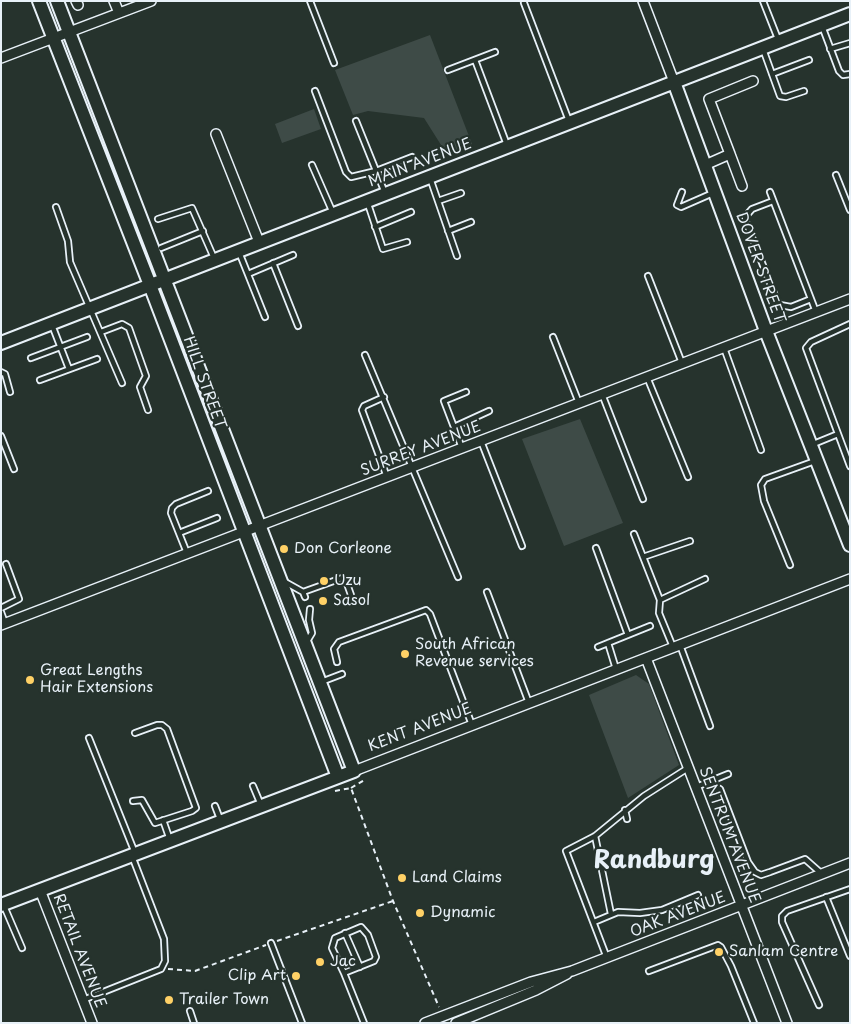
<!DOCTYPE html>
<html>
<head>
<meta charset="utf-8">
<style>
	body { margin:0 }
	#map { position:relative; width:851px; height:1024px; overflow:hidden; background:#26332d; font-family:"Playpen Sans",sans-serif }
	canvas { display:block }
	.frame { position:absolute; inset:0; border:2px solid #e8f1f8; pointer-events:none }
</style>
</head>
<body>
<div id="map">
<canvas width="851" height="1024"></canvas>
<div class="frame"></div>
</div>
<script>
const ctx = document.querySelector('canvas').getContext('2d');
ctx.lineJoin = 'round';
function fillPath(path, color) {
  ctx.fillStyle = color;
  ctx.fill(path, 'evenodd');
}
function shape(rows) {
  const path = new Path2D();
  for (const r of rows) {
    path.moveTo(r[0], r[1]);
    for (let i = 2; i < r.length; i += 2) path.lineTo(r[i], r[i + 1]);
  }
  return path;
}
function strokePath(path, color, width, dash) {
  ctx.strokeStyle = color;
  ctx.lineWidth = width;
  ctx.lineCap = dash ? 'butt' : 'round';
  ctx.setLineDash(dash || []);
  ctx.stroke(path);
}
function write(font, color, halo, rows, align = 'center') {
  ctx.font = font + ' "Playpen Sans",sans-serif';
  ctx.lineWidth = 4.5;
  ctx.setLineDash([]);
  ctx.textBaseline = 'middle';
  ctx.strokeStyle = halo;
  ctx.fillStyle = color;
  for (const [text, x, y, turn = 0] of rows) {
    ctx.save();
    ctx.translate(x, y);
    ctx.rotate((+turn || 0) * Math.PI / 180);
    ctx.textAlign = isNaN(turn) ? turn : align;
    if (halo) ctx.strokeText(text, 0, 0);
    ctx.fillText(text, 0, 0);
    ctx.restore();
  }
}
fillPath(shape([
	[430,35,472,144,448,156,424,118,368,111,353,115,335,70],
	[314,109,321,129,282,143,275,124],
	[580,419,623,523,564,546,522,439],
	[636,675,649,684,679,765,628,798,589,695]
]), '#3e4b47');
const lane = shape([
	[310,1,334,63],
	[763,1,778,39],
	[524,3,569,121],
	[822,26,839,71,843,75,850,74],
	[763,49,780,96,786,97,804,91],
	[830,49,850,43],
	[475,60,507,145],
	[448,70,495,52],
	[772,74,809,60],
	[315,91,346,172,351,177,376,171,412,157],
	[356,121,385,193],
	[312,165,333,213],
	[836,175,850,210],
	[430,178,457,256],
	[682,192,677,205,681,207,713,193],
	[770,192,816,312],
	[367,201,383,249,407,242],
	[438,201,461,193],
	[773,201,752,209,745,217,746,222,777,301,780,305,791,307,811,299],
	[56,207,68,241,70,262,122,383],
	[158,219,192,208,214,258],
	[375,227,411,212],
	[448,231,471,222],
	[161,248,203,231],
	[239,252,265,317],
	[273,263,298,326],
	[248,274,293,255],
	[648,276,682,363],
	[850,324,811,342,806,348,850,466],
	[52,325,69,369],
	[101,332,122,324,129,328,146,376,140,387,148,410],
	[553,337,579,403],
	[724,348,761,450],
	[365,355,458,577],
	[31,358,87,337],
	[1,372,5,374,10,392],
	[647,377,688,477],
	[40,380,97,359],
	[602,394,643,499],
	[384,397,364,406,362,410,387,477],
	[454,427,489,411],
	[1,436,14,469],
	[481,441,522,546],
	[811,445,838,434],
	[462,448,444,401,466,392],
	[179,533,217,518],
	[634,534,660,600,659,613,673,647],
	[596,548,628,635],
	[187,553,171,513,172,508,176,504,208,491],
	[643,557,690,541],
	[790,565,764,501,761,485,765,479,815,461],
	[285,582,303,592],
	[487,592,529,703],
	[305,597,303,592,342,578,346,581,351,595,350,599],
	[660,600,705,579],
	[1,608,19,599,6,564],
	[1,612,5,623],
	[306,643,312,633,309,620,310,609],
	[608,643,616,669],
	[680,645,710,726],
	[598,647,650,626],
	[337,662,334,649,339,642,426,610,430,614,472,725],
	[321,682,342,674],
	[89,738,135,853],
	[708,783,720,789,748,862,755,872,761,875,770,872,805,859,822,874],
	[253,786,261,805],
	[696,787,728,774],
	[133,801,142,800,155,823,192,811,196,808,167,729,162,725,157,725,135,733],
	[215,806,220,819],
	[625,810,627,819],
	[163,820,170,840],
	[595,836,611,914],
	[826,897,850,956],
	[4,906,22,948],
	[594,922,618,912,640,913,662,910,698,895],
	[345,933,360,967],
	[271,943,302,1023],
	[607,958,566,851,595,836,644,796,688,768],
	[649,971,718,945,721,947,731,966,754,1023],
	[344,973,374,961,376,957,368,935,361,927,335,938,332,948,344,973,364,1023],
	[83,1000,161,969,165,961,164,939,132,856],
	[819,1005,782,922,782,916,787,911,850,889],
	[190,1011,194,1023]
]);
const street = shape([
	[76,1,78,5],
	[114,1,119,13],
	[643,1,674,82],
	[1,58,151,1],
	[216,134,259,242],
	[730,154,742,186],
	[705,165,730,154,709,99,753,81],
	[1,625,850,299],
	[646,658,787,1023],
	[354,771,850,579],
	[40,890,92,1023],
	[425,1023,531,982,572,971,850,863],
	[456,1023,536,990,567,974]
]);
const secondary = shape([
	[39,1,150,285,338,777],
	[674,82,766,331,850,545],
	[1,343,850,14],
	[1,905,354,771,57,1]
]);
strokePath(lane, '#e8f1f8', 8);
strokePath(street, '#e8f1f8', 12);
strokePath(secondary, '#e8f1f8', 16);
strokePath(shape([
	[351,788,366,779],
	[335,791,351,788,393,901,439,1007],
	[277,941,393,901],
	[168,969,195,971,266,945]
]), '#e8f1f8', 2, [5, 4]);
strokePath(lane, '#26332d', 4.5);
strokePath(street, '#26332d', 9);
strokePath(secondary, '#26332d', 12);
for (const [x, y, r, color] of [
	[284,549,5,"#ffd166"],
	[324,581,5,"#ffd166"],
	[323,601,5,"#ffd166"],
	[405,654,5,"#ffd166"],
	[30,680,5,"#ffd166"],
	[402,878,5,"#ffd166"],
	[420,913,5,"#ffd166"],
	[719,952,5,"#ffd166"],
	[320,962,5,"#ffd166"],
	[296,976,5,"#ffd166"],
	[169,1000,5,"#ffd166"]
]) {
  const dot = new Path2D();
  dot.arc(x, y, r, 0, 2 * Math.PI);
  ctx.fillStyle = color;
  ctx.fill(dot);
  strokePath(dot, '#26332d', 2);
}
write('15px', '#e8f1f8', '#26332d', [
	["MAIN AVENUE",420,163,-21],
	["DOVER STREET",760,268,70],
	["HILL STREET",204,383,70],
	["SURREY AVENUE",421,449,-21],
	["KENT AVENUE",420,728,-21],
	["SENTRUM AVENUE",729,835,69],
	["OAK AVENUE",678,915,-21],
	["RETAIL AVENUE",79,951,69]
]);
write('15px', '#e8f1f8', '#26332d', [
	["Don Corleone",294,549],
	["Uzu",334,581],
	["Sasol",333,601],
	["South African",415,645],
	["Revenue services",415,662],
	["Great Lengths",40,671],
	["Hair Extensions",40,688],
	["Land Claims",412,878],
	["Dynamic",430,913],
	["Sanlam Centre",729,952],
	["Jac",330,962],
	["Clip Art",286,976,"right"],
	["Trailer Town",179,1000]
], 'left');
write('bold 25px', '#e8f1f8', '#26332d', [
	["Randburg",654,861]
]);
</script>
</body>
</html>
